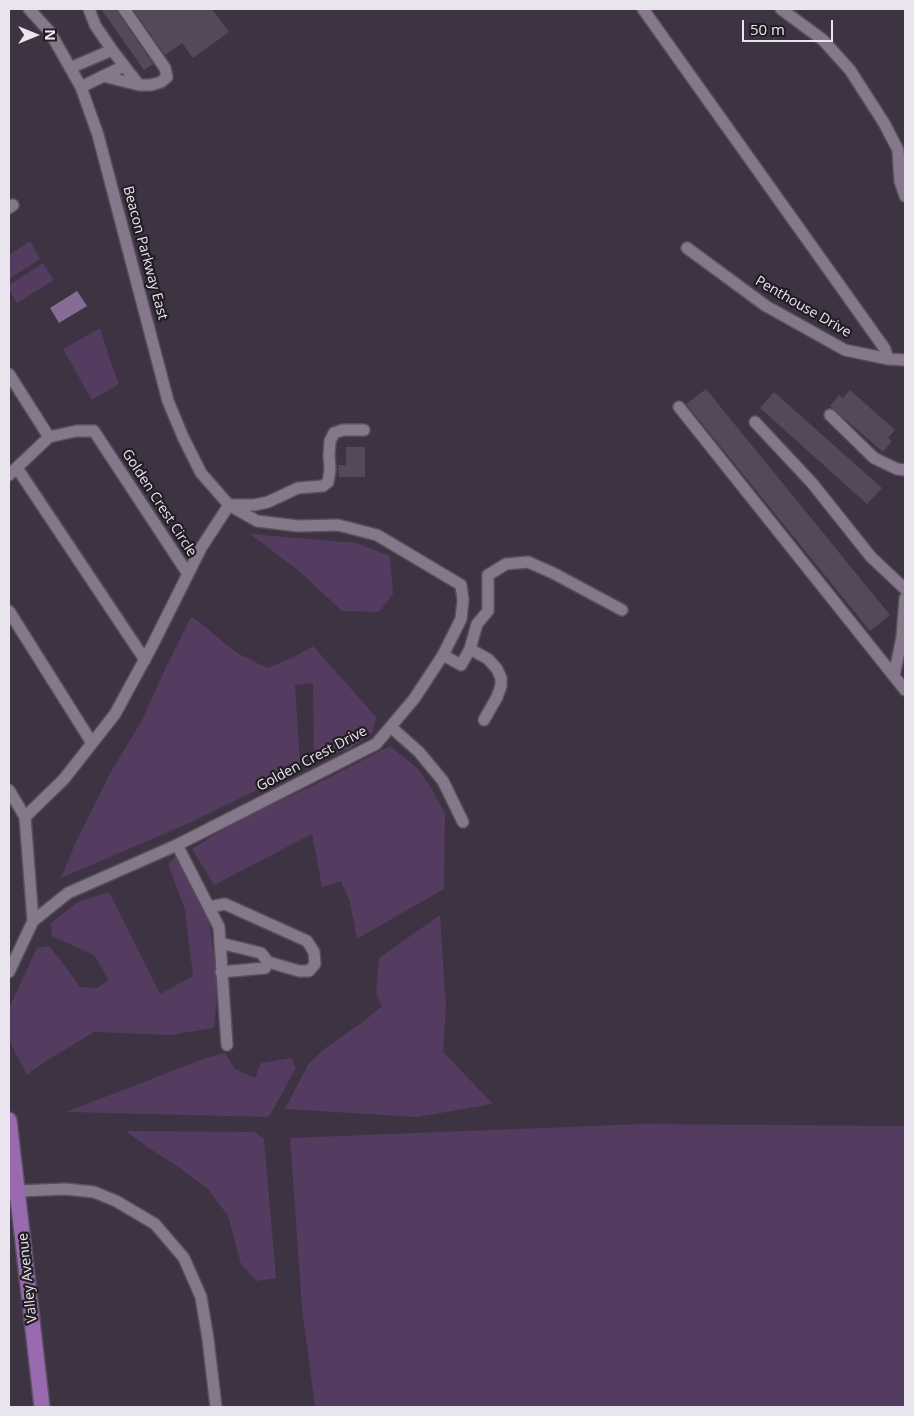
<!DOCTYPE html>
<html>
<head>
<meta charset="utf-8">
<style>
	body { margin:0 }
	#map { position:relative; width:914px; height:1416px; overflow:hidden; background:#3d3342; font-family:"Open Sans",sans-serif }
	canvas { display:block }
	.frame { position:absolute; inset:0; border:10px solid #eae4ee; pointer-events:none }
	.north { position:absolute; left:10px; top:10px; width:50px; height:50px; -webkit-text-stroke:4px #211d24; paint-order:stroke; rotate:90deg; font-size:14px; font-weight:700; line-height:20px; text-align:center; color:#eae4ee }
	.north::after { content:''; display:block; margin:auto; width:18px; height:22px; background:#eae4ee; clip-path:polygon(50% 0,100% 100%,50% 72%,0 100%) }
	.scale { position:absolute; left:742px; top:20px; width:91px; height:22px; box-sizing:border-box; border:2px solid #eae4ee; border-top:0; padding-left:6px; font-size:15px; line-height:18px; white-space:nowrap; color:#eae4ee; -webkit-text-stroke:4px #211d24; paint-order:stroke }
</style>
</head>
<body>
<div id="map">
<canvas width="914" height="1416"></canvas>
<div class="frame"></div>
<div class="north">N</div>
<div class="scale">50 m</div>
</div>
<script>
const ctx = document.querySelector('canvas').getContext('2d');
ctx.lineJoin = 'round';
function fillPath(path, color) {
  ctx.fillStyle = color;
  ctx.fill(path, 'evenodd');
}
function shape(rows) {
  const path = new Path2D();
  for (const r of rows) {
    path.moveTo(r[0], r[1]);
    for (let i = 2; i < r.length; i += 2) path.lineTo(r[i], r[i + 1]);
  }
  return path;
}
function strokePath(path, color, width, dash) {
  ctx.strokeStyle = color;
  ctx.lineWidth = width;
  ctx.lineCap = dash ? 'butt' : 'round';
  ctx.setLineDash(dash || []);
  ctx.stroke(path);
}
function write(font, color, halo, rows, align = 'center') {
  ctx.font = font + ' "Open Sans",sans-serif';
  ctx.lineWidth = 4.5;
  ctx.setLineDash([]);
  ctx.textBaseline = 'middle';
  ctx.strokeStyle = halo;
  ctx.fillStyle = color;
  for (const [text, x, y, turn = 0] of rows) {
    ctx.save();
    ctx.translate(x, y);
    ctx.rotate((+turn || 0) * Math.PI / 180);
    ctx.textAlign = isNaN(turn) ? turn : align;
    if (halo) ctx.strokeText(text, 0, 0);
    ctx.fillText(text, 0, 0);
    ctx.restore();
  }
}
fillPath(shape([
	[30,241,40,259,9,279,9,255],
	[43,263,54,280,17,303,9,290,9,285],
	[100,328,111,363,119,384,92,400,63,349],
	[250,534,356,543,390,556,393,594,379,612,342,611,299,571],
	[191,617,199,622,237,653,267,668,292,658,313,646,376,717,373,732,350,749,314,760,313,683,295,685,300,764,282,778,187,824,61,878,75,844,108,777,142,720,167,665],
	[390,746,418,769,432,789,445,814,444,889,357,939,350,902,341,881,322,887,312,834,214,885,192,849,233,823,316,784],
	[176,856,209,923,218,983,214,1028,171,1035,94,1032,43,1063,27,1075,9,1040,9,1008,37,948,49,946,62,962,80,987,97,988,109,980,94,955,52,936,51,923,78,902,109,892,160,994,193,976,185,910,168,864],
	[440,915,446,1007,443,1052,493,1104,417,1117,285,1109,309,1063,327,1047,363,1022,382,1006,376,993,379,958],
	[225,1053,235,1069,255,1078,261,1063,291,1058,296,1068,269,1117,66,1112,203,1059],
	[643,1124,905,1126,905,1407,315,1407,302,1308,290,1138],
	[126,1131,254,1132,264,1139,276,1278,256,1281,241,1264,228,1216,208,1189,180,1168,147,1147]
]), '#543c61');
fillPath(shape([
	[77,291,87,306,59,323,50,308]
]), '#876c96');
fillPath(shape([
	[101,9,117,9,118,13,153,64,144,70],
	[133,9,212,9,229,32,193,58,182,43,165,55],
	[706,389,890,615,870,631,686,404],
	[850,390,895,430,888,438,892,441,883,452,830,406,839,395,843,398],
	[774,392,882,488,867,504,760,408],
	[346,447,365,447,365,477,339,477,338,465,346,465]
]), '#544959');
const minor = shape([
	[89,9,95,25,112,50,139,85],
	[643,9,885,349,888,359],
	[781,9,823,40,850,70,884,123,898,150,900,181,905,196],
	[70,68,112,50],
	[103,76,139,85,151,85,161,82,167,77,165,68,124,9],
	[81,87,124,66],
	[9,208,13,205],
	[687,248,766,306,845,350,888,359,905,360],
	[9,374,49,437],
	[679,407,905,690],
	[830,415,874,458,897,469,905,470],
	[755,422,812,483,871,557,905,589],
	[17,468,145,660],
	[9,475,49,437,76,431,94,431,188,574],
	[231,505,254,505,268,502,298,488,323,486,328,482,330,470,329,455,330,441,334,433,343,430,364,430],
	[9,611,92,743],
	[470,649,488,659,497,669,501,678,501,686,497,697,484,720],
	[443,655,461,665,470,649,477,624,488,611,488,575,506,564,528,562,553,573,622,610],
	[894,676,902,637,905,598],
	[391,727,419,752,443,781,463,822],
	[9,790,25,817,33,921],
	[25,817,64,779,115,714,152,646,201,548,229,505],
	[177,845,219,927,227,1045],
	[209,907,225,904,307,941,314,952,315,964,309,971,299,971,268,962],
	[220,943,261,953,268,962,265,968,221,972],
	[9,972,33,921,68,893,177,845,376,744,414,699,443,655,461,619,463,600,461,585,377,535,338,525,298,526,257,521,229,505,201,473,183,437,168,401,98,135,81,87,50,32,29,9],
	[9,1194,18,1191,65,1189,94,1192,116,1201,155,1224,184,1258,201,1297,208,1339,216,1407]
]);
const major = shape([
	[9,1120,42,1407]
]);
strokePath(minor, '#574f5c', 14);
strokePath(major, '#574f5c', 18);
strokePath(minor, '#84788a', 11);
strokePath(major, '#996ab0', 15);
write('14px', '#eae4ee', '#211d24', [
	["Beacon Parkway East",145,253,75],
	["Penthouse Drive",803,307,30],
	["Golden Crest Circle",159,503,57],
	["Golden Crest Drive",312,759,-28],
	["Valley Avenue",28,1278,-96]
]);
</script>
</body>
</html>
